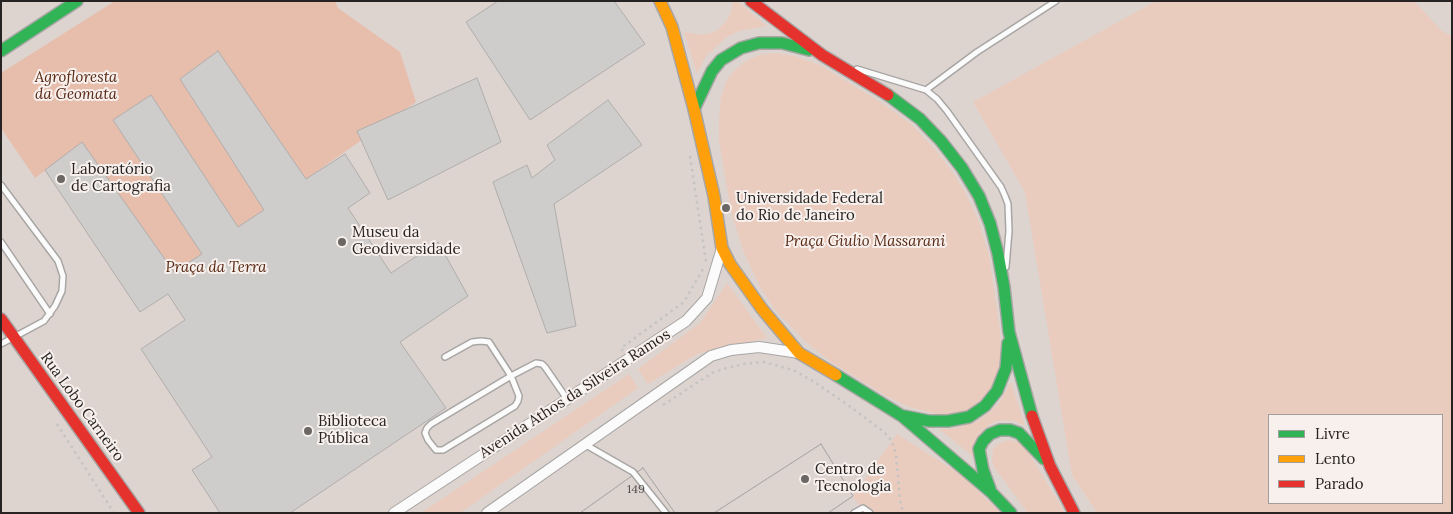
<!DOCTYPE html>
<html>
<head>
<meta charset="utf-8">
<style>
	body { margin:0 }
	#map { position:relative; width:1453px; height:514px; overflow:hidden; background:#e7e4e2; font-family:Lora,serif }
	canvas { display:block }
	.frame { position:absolute; inset:0; border:2px solid #262322; pointer-events:none }
	.legend { position:absolute; left:1268px; top:414px; width:175px; height:90px; box-sizing:border-box; background:#f7f0ed; border:1px solid #a39e9c; margin:0; padding:6px 9px; list-style:none; font-size:15px; color:#262322 }
	.legend li { display:flex; align-items:center; gap:10px; height:25px }
	.legend b { width:25px; border:1px solid #a39e9c }
</style>
</head>
<body>
<div id="map">
<canvas width="1453" height="514"></canvas>
<div class="frame"></div>
<ul class="legend">
<li><b style="height:6px;background:#30b455"></b>Livre</li>
<li><b style="height:6px;background:#ff9f0a"></b>Lento</li>
<li><b style="height:6px;background:#e5322d"></b>Parado</li>
</ul>
</div>
<script>
const ctx = document.querySelector('canvas').getContext('2d');
ctx.lineJoin = 'round';
function fillPath(path, color) {
  ctx.fillStyle = color;
  ctx.fill(path, 'evenodd');
}
function shape(rows) {
  const path = new Path2D();
  for (const r of rows) {
    path.moveTo(r[0], r[1]);
    for (let i = 2; i < r.length; i += 2) path.lineTo(r[i], r[i + 1]);
  }
  return path;
}
function strokePath(path, color, width, dash) {
  ctx.strokeStyle = color;
  ctx.lineWidth = width;
  ctx.lineCap = dash ? 'butt' : 'round';
  ctx.setLineDash(dash || []);
  ctx.stroke(path);
}
function write(font, color, halo, rows, align = 'center') {
  ctx.font = font + ' Lora,serif';
  ctx.lineWidth = 4;
  ctx.setLineDash([]);
  ctx.textBaseline = 'middle';
  ctx.strokeStyle = halo;
  ctx.fillStyle = color;
  for (const [text, x, y, turn = 0] of rows) {
    ctx.save();
    ctx.translate(x, y);
    ctx.rotate((+turn || 0) * Math.PI / 180);
    ctx.textAlign = isNaN(turn) ? turn : align;
    if (halo) ctx.strokeText(text, 0, 0);
    ctx.fillText(text, 0, 0);
    ctx.restore();
  }
}
fillPath(shape([
	[1,1,1452,1,1452,513,1,513],
	[1269,415,1442,415,1442,503,1269,503]
]), '#ddd4d0');
fillPath(shape([
	[732,1,737,1,767,26,739,31,727,37,706,56,697,74,684,32,696,34,708,34,718,30,727,20,731,12],
	[1156,1,1414,1,1442,31,1452,36,1452,513,1097,513,1072,475,1025,192,973,102],
	[1269,415,1442,415,1442,503,1269,503],
	[776,53,794,56,820,65,882,103,910,123,935,149,953,173,965,192,978,219,989,255,1000,330,1001,353,997,377,990,392,977,406,960,414,944,416,909,407,886,396,831,362,806,342,776,311,760,287,744,253,731,212,719,140,719,119,721,97,727,80,735,70,747,60,760,55],
	[727,283,767,338,697,354,648,384,638,369,700,323],
	[629,374,638,388,460,513,421,513],
	[1011,382,1025,426,1015,421,1006,420,997,421,989,425,982,432,975,458,939,429,951,429,976,422,991,411,1000,402],
	[897,434,960,474,1001,513,864,513,853,496],
	[1008,440,1020,442,1025,447,1065,513,1028,513,994,467,992,460,993,449,996,445]
]), '#eaccbf');
fillPath(shape([
	[115,1,335,1,338,8,400,52,416,102,306,179,218,51,180,79,264,210,238,227,151,95,113,120,202,254,174,272,82,143,35,178,1,128,1,73]
]), '#e7bdab');
const building = shape([
	[498,1,614,1,645,44,530,120,466,22,498,1],
	[218,51,306,179,345,154,370,193,348,208,391,273,438,242,468,296,400,342,446,408,290,513,220,513,192,470,212,457,141,349,185,320,168,294,140,312,45,170,82,142,174,272,202,254,113,120,151,95,238,227,264,210,180,79,218,51],
	[477,78,501,142,388,200,357,131,477,78],
	[608,100,642,145,554,204,576,326,547,333,493,182,527,165,532,178,555,160,547,145,608,100],
	[821,444,853,496,828,513,714,513,821,444],
	[821,444,853,496,828,513,714,513,821,444],
	[643,468,675,513,580,513,643,468],
	[643,468,675,513,580,513,643,468]
]);
fillPath(building, '#cfcdcb');
strokePath(building, '#b0aead', 1);
const lane = shape([
	[857,69,926,90,937,99,947,111,1001,187,1005,196,1008,204,1009,231,1006,267],
	[926,90,977,52,1056,1],
	[1,185,58,261,63,276,62,291,55,306,44,321,1,344],
	[1,242,50,314],
	[445,357,472,342,481,341,489,342,511,376,519,396,518,401,515,406,443,450,436,450,428,440,425,433,427,428,431,424,511,376,536,363,542,364,545,367,567,399],
	[586,445,633,472,666,513],
	[854,513,863,508,870,513]
]);
const street = shape([
	[394,513,686,321,707,298,722,248],
	[487,513,711,356,731,350,759,347,799,353]
]);
const fast = shape([
	[1,51,77,1],
	[888,95,920,119,941,141,962,168,979,196,990,223,998,254,1004,287,1009,332,1032,416],
	[694,109,712,71,721,60,741,48,759,43,782,43,809,50],
	[836,375,902,416,991,492,1011,513],
	[904,416,929,421,948,421,969,417,985,406,997,391,1006,368,1008,343],
	[990,489,983,470,979,449,983,441,990,434,1000,430,1010,430,1019,433,1044,459]
]);
const slow = shape([
	[660,1,672,27,694,109,714,196,722,248,730,264,762,309,799,353,836,375]
]);
const jam = shape([
	[751,1,822,55,888,95],
	[1,319,139,513],
	[1032,416,1050,466,1074,513]
]);
strokePath(lane, '#a8a6a5', 8);
strokePath(street, '#a8a6a5', 12);
strokePath(fast, '#a8a6a5', 14);
strokePath(slow, '#a8a6a5', 14);
strokePath(jam, '#a8a6a5', 14);
strokePath(shape([
	[690,156,706,262],
	[623,351,621,348,684,302,703,269],
	[663,405,712,373,723,369,743,364,764,362,793,370,813,381,848,405,884,432,892,441,896,454,900,500,903,513],
	[57,424,114,513]
]), '#c5c4c3', 2.5, [2.5, 4]);
strokePath(lane, '#fbfbfb', 5);
strokePath(street, '#fbfbfb', 10);
strokePath(fast, '#30b455', 11);
strokePath(slow, '#ff9f0a', 11);
strokePath(jam, '#e5322d', 11);
for (const [x, y, r, color] of [
	[61,179,5,"#6a6765"],
	[726,208,5,"#6a6765"],
	[342,242,5,"#6a6765"],
	[308,431,5,"#6a6765"],
	[805,479,5,"#6a6765"]
]) {
  const dot = new Path2D();
  dot.arc(x, y, r, 0, 2 * Math.PI);
  ctx.fillStyle = color;
  ctx.fill(dot);
  strokePath(dot, '#f7f0ed', 2);
}
write('12px', '#524f4e', null, [
	["149",636,490]
]);
write('italic 15px', '#572712', '#f7f0ed', [
	["Agrofloresta",76,78],
	["da Geomata",76,95],
	["Praça Giulio Massarani",865,242],
	["Praça da Terra",216,268]
]);
write('15px', '#262322', '#f7f0ed', [
	["Laboratório",71,170],
	["de Cartografia",71,187],
	["Universidade Federal",736,199],
	["do Rio de Janeiro",736,216],
	["Museu da",352,233],
	["Geodiversidade",352,250],
	["Biblioteca",318,422],
	["Pública",318,439],
	["Centro de",815,470],
	["Tecnologia",815,487]
], 'left');
write('15px', '#262322', '#f7f0ed', [
	["Avenida Athos da Silveira Ramos",575,394,-33],
	["Rua Lobo Carneiro",82,407,54]
]);
</script>
</body>
</html>
